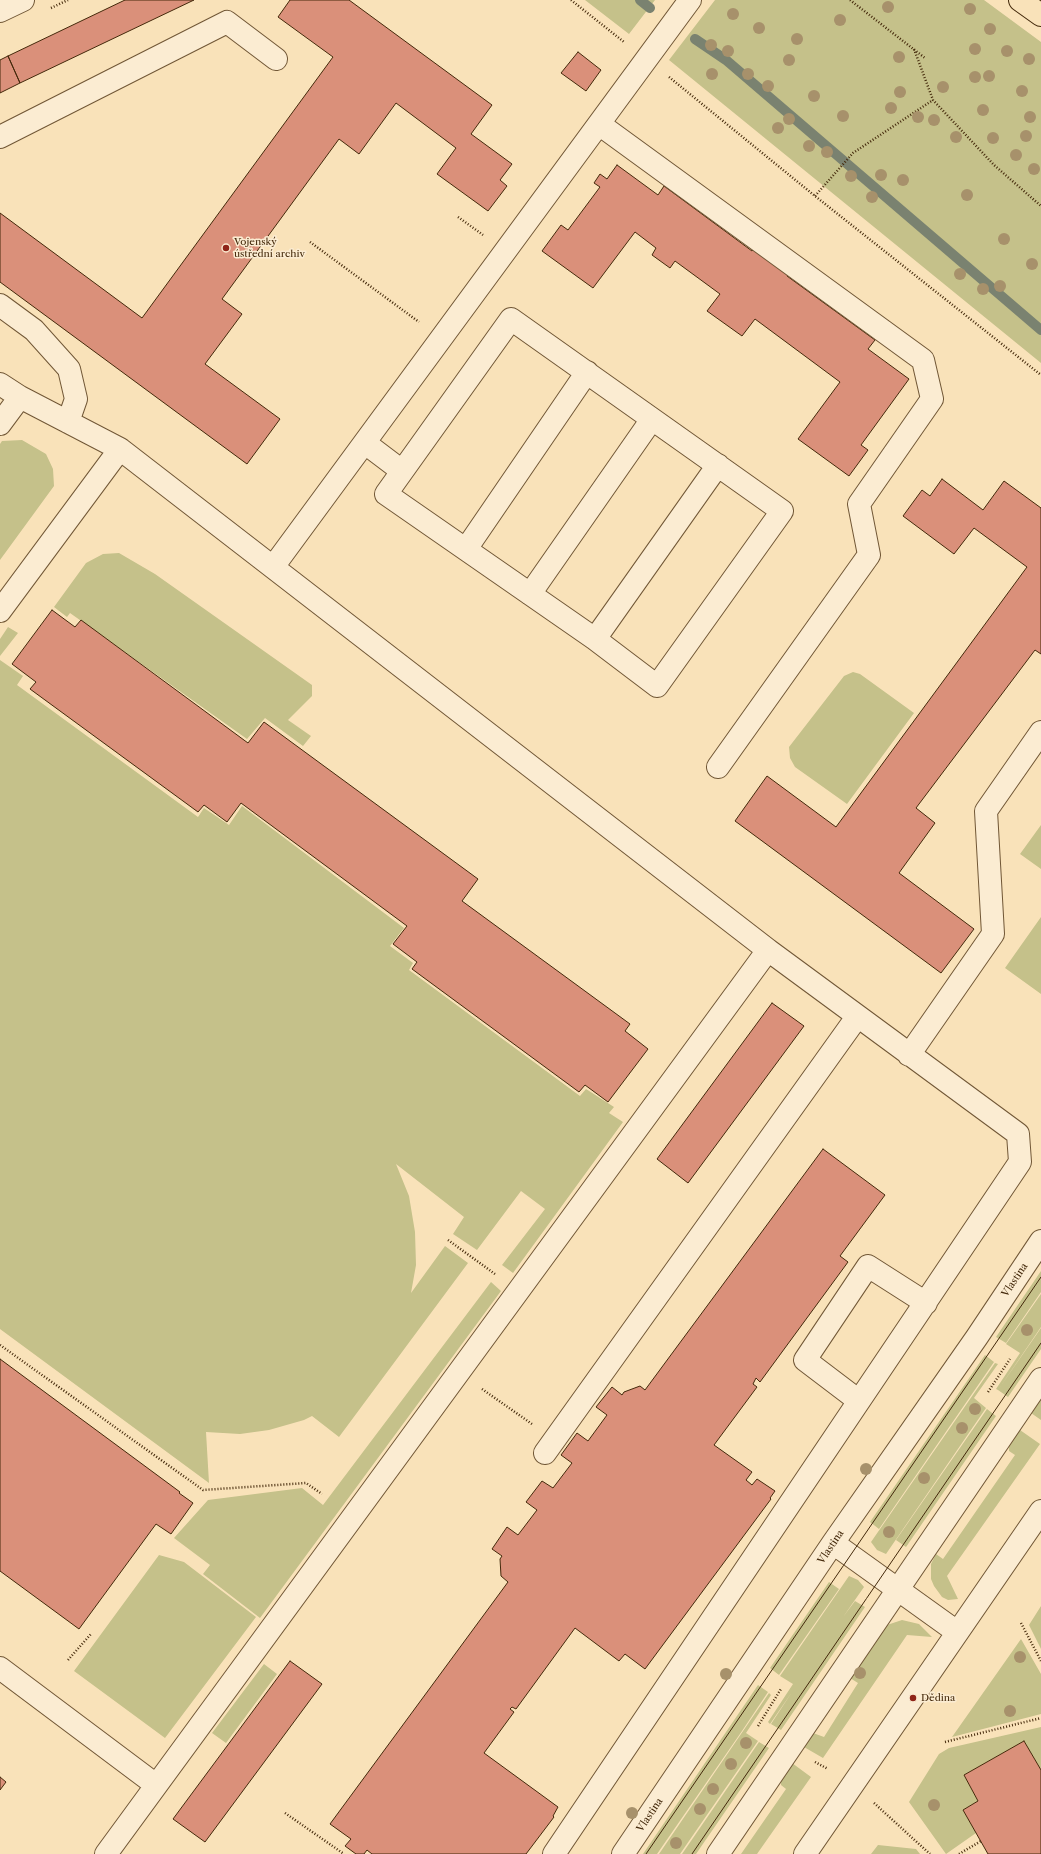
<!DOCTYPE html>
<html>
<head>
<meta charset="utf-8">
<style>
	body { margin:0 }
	canvas { display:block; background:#f9e2b9 }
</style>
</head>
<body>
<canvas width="1041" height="1854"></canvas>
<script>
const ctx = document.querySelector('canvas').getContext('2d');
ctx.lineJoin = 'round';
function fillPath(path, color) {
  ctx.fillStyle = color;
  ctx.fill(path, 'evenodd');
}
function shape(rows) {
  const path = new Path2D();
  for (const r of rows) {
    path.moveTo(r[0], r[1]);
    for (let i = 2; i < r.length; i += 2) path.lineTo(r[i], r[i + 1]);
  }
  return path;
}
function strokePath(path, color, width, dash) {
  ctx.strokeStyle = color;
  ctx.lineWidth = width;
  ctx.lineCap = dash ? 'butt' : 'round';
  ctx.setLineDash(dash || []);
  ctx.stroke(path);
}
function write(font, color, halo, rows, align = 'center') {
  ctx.font = font + ' "Libre Caslon Text",serif';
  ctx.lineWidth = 3;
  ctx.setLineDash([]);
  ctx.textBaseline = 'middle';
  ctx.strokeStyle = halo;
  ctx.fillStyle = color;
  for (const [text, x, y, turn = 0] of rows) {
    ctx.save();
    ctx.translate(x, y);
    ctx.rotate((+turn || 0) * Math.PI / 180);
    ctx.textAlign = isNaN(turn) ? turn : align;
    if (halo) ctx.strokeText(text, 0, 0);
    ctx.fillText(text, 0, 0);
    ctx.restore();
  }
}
fillPath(shape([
	[585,0,655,0,629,34],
	[715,0,984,0,1041,42,1041,363,669,60],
	[22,440,46,454,53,469,54,486,0,560,0,444,2,441],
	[119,553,155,574,312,685,312,696,288,720,311,736,303,746,265,718,247,739,70,613,67,617,54,607,86,563,103,554],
	[8,627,18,633,0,656,0,639],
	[0,660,23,676,17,685,198,817,204,808,229,825,242,806,404,928,390,946,413,963,409,970,580,1096,586,1089,614,1107,609,1113,623,1122,513,1273,502,1265,545,1209,521,1191,477,1250,453,1234,464,1217,396,1164,409,1196,415,1232,416,1265,411,1293,445,1246,468,1263,339,1437,312,1416,304,1420,269,1430,240,1434,206,1432,209,1483,0,1329],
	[853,672,860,674,914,713,847,804,795,767,790,758,789,747,844,676],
	[1041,825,1041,869,1020,854],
	[1041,917,1041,994,1005,968],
	[1041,1271,1041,1292,1006,1343,996,1337],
	[491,1282,501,1291,260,1618,203,1574,210,1565,174,1538,208,1500,302,1488,323,1505],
	[1041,1294,1041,1327,998,1390,996,1389,1020,1353,1006,1344],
	[1041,1328,1041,1349,1008,1397,998,1390],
	[985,1355,994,1362,879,1529,870,1522],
	[995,1363,998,1364,974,1398,986,1408,886,1554,877,1550,871,1542],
	[1041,1398,1041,1420,1031,1413],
	[987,1409,996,1416,906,1547,896,1540],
	[1020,1430,1040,1444,947,1576,958,1599,948,1600,942,1597,934,1586,931,1579,931,1564,936,1554,943,1559,1015,1455,1009,1451,1009,1446],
	[159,1555,184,1562,256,1617,165,1738,74,1671],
	[849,1576,858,1580,864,1587,843,1617,855,1601,865,1607,781,1730,771,1724,792,1692,770,1724,768,1722,793,1684,780,1676],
	[829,1582,839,1589,779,1675,770,1668],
	[1041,1606,1041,1649,1029,1625],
	[902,1620,919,1624,932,1637,907,1635,823,1758,804,1747,813,1733,824,1737,858,1683,850,1678,887,1625],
	[1021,1639,1041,1674,1041,1714,952,1737],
	[264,1664,277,1674,226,1743,212,1733],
	[758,1685,768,1692,742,1731,657,1854,643,1854],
	[769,1693,771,1695,746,1733,758,1741,680,1854,659,1854],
	[1041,1727,1041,1770,1024,1741,964,1775,978,1801,963,1810,976,1833,946,1854,909,1802,939,1754,949,1748],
	[759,1742,769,1748,696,1854,682,1854],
	[792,1763,811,1777,757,1854,741,1854,786,1789,781,1785,781,1781],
	[878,1845,916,1849,920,1854,871,1854]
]), '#c5c18a');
strokePath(shape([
	[640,0,650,8],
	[695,39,726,60,1041,330]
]), '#7a8270', 10);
const building = shape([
	[125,0,194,0,20,83,8,56,125,0],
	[290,0,349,0,492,105,471,134,512,164,500,180,507,186,488,211,437,174,456,148,396,103,359,154,339,139,222,299,242,314,205,364,280,419,247,464,0,282,0,213,142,318,333,57,278,17,290,0],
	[578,52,601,70,586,91,561,73,578,52],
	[8,56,20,83,0,93,0,60,8,56],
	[617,165,658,195,664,186,752,251,755,248,789,273,787,276,875,340,868,349,909,379,861,445,868,450,849,476,798,439,840,382,755,319,742,336,707,311,720,294,675,261,670,268,652,255,656,248,635,232,593,288,542,251,561,225,568,230,600,187,594,183,600,174,607,179,617,165],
	[942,479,983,510,1004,481,1041,508,1041,654,1035,650,916,808,935,823,899,873,974,929,941,973,735,821,767,776,836,827,1027,567,974,528,954,554,903,516,922,490,930,496,942,479],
	[52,610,75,627,81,620,248,743,264,722,478,879,462,901,630,1024,625,1031,648,1049,608,1102,585,1085,579,1092,412,969,417,962,393,944,407,926,241,803,227,822,204,805,198,812,30,689,36,682,12,664,52,610],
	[772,1003,804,1026,688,1183,657,1159,772,1003],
	[823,1149,885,1195,840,1256,848,1262,760,1382,756,1378,753,1384,757,1387,714,1445,752,1472,746,1480,752,1485,757,1479,775,1491,770,1498,771,1499,645,1669,625,1654,619,1661,575,1628,516,1709,512,1707,510,1709,514,1712,484,1753,558,1807,553,1816,554,1817,526,1854,372,1854,367,1850,364,1854,356,1854,345,1846,351,1839,330,1824,508,1582,501,1576,500,1559,502,1556,492,1549,507,1527,518,1535,537,1510,526,1502,542,1481,553,1488,572,1463,561,1455,577,1433,588,1441,607,1415,596,1407,612,1387,622,1395,624,1392,640,1386,645,1390,823,1149],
	[0,1359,180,1492,179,1493,193,1503,171,1534,156,1524,79,1629,0,1571,0,1359],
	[290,1661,322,1684,205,1842,173,1819,290,1661],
	[1024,1741,1041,1770,1041,1854,988,1854,963,1810,978,1801,964,1775,1024,1741],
	[0,1777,6,1782,0,1790,0,1777]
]);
fillPath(building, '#da907a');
strokePath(building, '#44290b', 1);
const minor = shape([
	[0,11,23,0],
	[599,124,923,360,932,399,859,504,869,555,718,767],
	[0,137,227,22,276,59],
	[0,305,34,330,69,369,76,399,68,422],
	[511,319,782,511,657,686,595,639,386,494,511,319],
	[0,384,20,397,120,449],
	[0,424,20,397],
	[365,443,402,471],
	[466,549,587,372],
	[273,567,690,0],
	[530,594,652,419],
	[0,611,120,449,768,950,106,1854],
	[595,639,718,465],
	[909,1055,993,934,986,811,1041,732],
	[859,1401,805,1360,868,1266,926,1303],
	[545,1453,857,1017],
	[833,1543,957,1632],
	[0,1668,156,1785],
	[554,1854,1020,1162,1018,1134,768,950],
	[623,1854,833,1543,977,1337,1041,1241],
	[718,1854,1041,1379],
	[805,1854,1041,1511]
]);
const major = shape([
	[1020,0,1041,15]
]);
strokePath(minor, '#715736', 24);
strokePath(major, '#44290b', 24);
strokePath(shape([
	[571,0,624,42],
	[850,0,925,58],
	[51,8,68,0],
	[914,49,933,100,994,165,1041,206],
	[669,77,815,196,1041,375],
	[815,196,853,153,933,100],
	[458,217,483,235],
	[310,242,419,322],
	[448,1240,495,1274],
	[0,1345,203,1490,306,1483,322,1494],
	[482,1389,532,1424],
	[988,1392,1010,1359],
	[1021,1623,1041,1661],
	[68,1660,91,1634],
	[758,1726,781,1689],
	[945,1742,1041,1718],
	[815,1762,828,1769],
	[874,1803,930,1854],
	[285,1813,344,1854],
	[959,1854,981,1841]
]), '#44290b', 2.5, [1, 2]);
strokePath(minor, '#fbecd2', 22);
strokePath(major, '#f9e2b9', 22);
strokePath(shape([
	[646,1854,1041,1277],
	[692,1854,1041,1343]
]), '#44290b', 1);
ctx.fillStyle = '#a7916b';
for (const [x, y] of [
	[888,7],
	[970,9],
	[733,14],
	[840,20],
	[759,28],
	[990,29],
	[797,39],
	[711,45],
	[975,49],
	[728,51],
	[1007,51],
	[899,57],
	[1029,59],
	[789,60],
	[712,74],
	[748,74],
	[989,76],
	[975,77],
	[768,86],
	[943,87],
	[1022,91],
	[900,92],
	[814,96],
	[891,108],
	[983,110],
	[843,116],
	[918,117],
	[1030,117],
	[789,119],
	[934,120],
	[778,128],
	[1026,136],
	[956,137],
	[993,138],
	[809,146],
	[827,152],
	[1016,155],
	[1034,169],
	[881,175],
	[851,176],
	[903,180],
	[967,195],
	[872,197],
	[1004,239],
	[1032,264],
	[960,274],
	[1000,286],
	[983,289],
	[1027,1330],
	[975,1409],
	[962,1428],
	[866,1469],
	[924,1478],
	[889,1532],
	[1020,1657],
	[860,1673],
	[726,1674],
	[1010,1711],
	[746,1743],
	[731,1764],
	[713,1789],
	[934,1805],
	[700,1809],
	[632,1813],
	[676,1843]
]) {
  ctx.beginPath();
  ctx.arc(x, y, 6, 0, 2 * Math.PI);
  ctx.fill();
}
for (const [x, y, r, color] of [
	[226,248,4,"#8f2418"],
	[913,1698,4,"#8f2418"]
]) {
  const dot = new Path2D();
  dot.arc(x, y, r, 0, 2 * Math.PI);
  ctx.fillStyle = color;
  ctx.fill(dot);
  strokePath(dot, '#fbecd2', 1.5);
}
write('10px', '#44290b', '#fbecd2', [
	["Vojenský",234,242],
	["ústřední archiv",234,254],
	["Dědina",921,1698]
], 'left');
write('10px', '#44290b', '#fbecd2', [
	["Vlastina",1015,1280,-56],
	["Vlastina",831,1547,-56],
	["Vlastina",650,1815,-56]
]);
</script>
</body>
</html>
